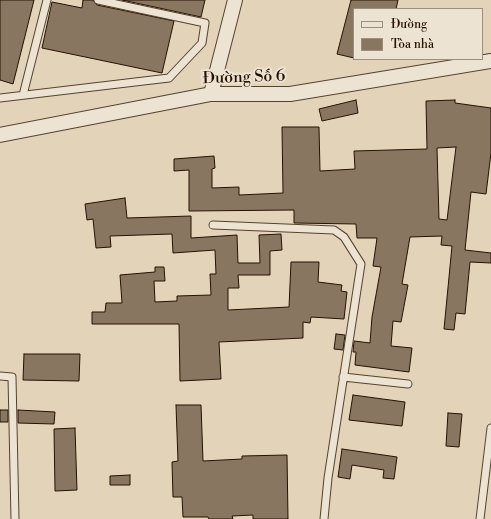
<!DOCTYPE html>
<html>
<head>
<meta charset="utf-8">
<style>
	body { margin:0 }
	#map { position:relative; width:491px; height:519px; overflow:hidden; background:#e3d4b9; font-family:"Libre Bodoni",serif }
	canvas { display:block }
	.legend { position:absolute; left:353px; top:8px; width:130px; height:52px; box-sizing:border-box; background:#ede3d2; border:1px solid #9d8f7f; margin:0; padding:5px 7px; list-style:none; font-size:12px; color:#251102 }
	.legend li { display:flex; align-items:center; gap:8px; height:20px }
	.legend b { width:20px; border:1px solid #9d8f7f }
</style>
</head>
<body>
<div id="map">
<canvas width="491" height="519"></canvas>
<ul class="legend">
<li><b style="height:5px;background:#ede3d2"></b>Đường</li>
<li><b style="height:11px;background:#887661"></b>Tòa nhà</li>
</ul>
</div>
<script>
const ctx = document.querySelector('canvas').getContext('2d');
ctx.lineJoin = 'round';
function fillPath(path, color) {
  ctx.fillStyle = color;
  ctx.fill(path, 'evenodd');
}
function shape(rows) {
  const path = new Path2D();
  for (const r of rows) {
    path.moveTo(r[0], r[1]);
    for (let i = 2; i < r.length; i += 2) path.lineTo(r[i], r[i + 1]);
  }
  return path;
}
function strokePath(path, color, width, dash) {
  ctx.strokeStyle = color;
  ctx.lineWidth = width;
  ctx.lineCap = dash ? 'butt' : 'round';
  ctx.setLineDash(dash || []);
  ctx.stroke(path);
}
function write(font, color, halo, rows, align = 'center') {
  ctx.font = font + ' "Libre Bodoni",serif';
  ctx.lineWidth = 4;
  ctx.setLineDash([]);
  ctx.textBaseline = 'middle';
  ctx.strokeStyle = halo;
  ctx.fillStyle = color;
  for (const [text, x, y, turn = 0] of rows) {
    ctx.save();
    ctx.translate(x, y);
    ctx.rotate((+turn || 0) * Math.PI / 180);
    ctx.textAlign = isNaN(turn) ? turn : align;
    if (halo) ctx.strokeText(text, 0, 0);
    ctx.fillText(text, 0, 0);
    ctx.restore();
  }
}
const building = shape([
	[0,0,34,0,13,84,0,80,0,0],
	[83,0,93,0,97,5,174,21,162,73,42,48,52,2,82,8,83,0],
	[122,0,205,0,201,17,122,0],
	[351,0,398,0,396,9,354,9,354,58,337,54,351,0],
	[356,100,358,113,322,121,319,109,356,100],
	[455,100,455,103,491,108,491,153,486,194,471,192,465,250,491,253,491,263,470,262,465,314,456,313,454,330,444,329,452,246,441,245,442,236,410,237,402,284,408,285,401,322,393,321,391,346,412,348,409,372,355,365,356,352,353,352,354,341,370,343,372,317,381,267,373,266,377,238,357,238,356,224,294,223,294,210,189,211,189,170,174,171,174,159,214,156,215,168,212,169,212,188,239,187,239,195,283,193,282,127,319,127,320,171,355,169,354,151,427,149,426,101,455,100],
	[456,147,447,220,439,219,437,148,456,147],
	[125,198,127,218,191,216,191,238,237,235,238,263,260,263,259,235,281,234,282,250,270,251,270,275,238,275,239,288,228,288,228,310,289,307,291,262,319,262,318,282,342,285,341,291,347,292,344,319,311,317,310,323,303,322,303,338,219,342,221,379,180,381,179,324,92,324,92,312,105,312,106,303,122,303,120,275,155,272,155,267,164,267,165,281,154,281,155,302,177,301,177,296,211,295,210,274,216,274,215,250,173,253,172,234,110,236,111,247,96,248,93,219,87,220,85,204,125,198],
	[336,334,345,335,343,350,334,349,336,334],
	[24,354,80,354,79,381,23,380,24,354],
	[353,395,405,402,402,426,349,420,353,395],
	[176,405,201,405,203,461,242,459,242,456,287,455,288,519,253,519,253,515,232,516,233,519,209,519,208,517,183,517,182,497,173,497,172,462,178,461,176,405],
	[0,410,8,410,8,422,0,422,0,410],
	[18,410,55,412,54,424,18,423,18,410],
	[448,413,462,414,459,447,446,446,448,413],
	[75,428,77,490,55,491,54,429,75,428],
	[342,449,397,457,394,479,383,478,384,470,352,465,350,479,338,477,342,449],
	[130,475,130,485,110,485,110,476,130,475]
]);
fillPath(building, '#887661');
strokePath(building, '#251102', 1);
const service = shape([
	[23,95,47,0],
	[0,98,169,78,202,43,205,23,98,0],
	[213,225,334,230,344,237,361,264,328,478,324,519],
	[0,376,12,377,15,519],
	[343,377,408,384],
	[480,519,491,428]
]);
const minor = shape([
	[211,94,235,0],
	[0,135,211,94,290,94,491,61]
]);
strokePath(service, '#544230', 9);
strokePath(minor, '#544230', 16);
strokePath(service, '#ede3d2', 7);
strokePath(minor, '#ede3d2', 14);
write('16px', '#251102', '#ede3d2', [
	["Đường Số 6",244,78,-2]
]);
</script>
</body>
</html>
